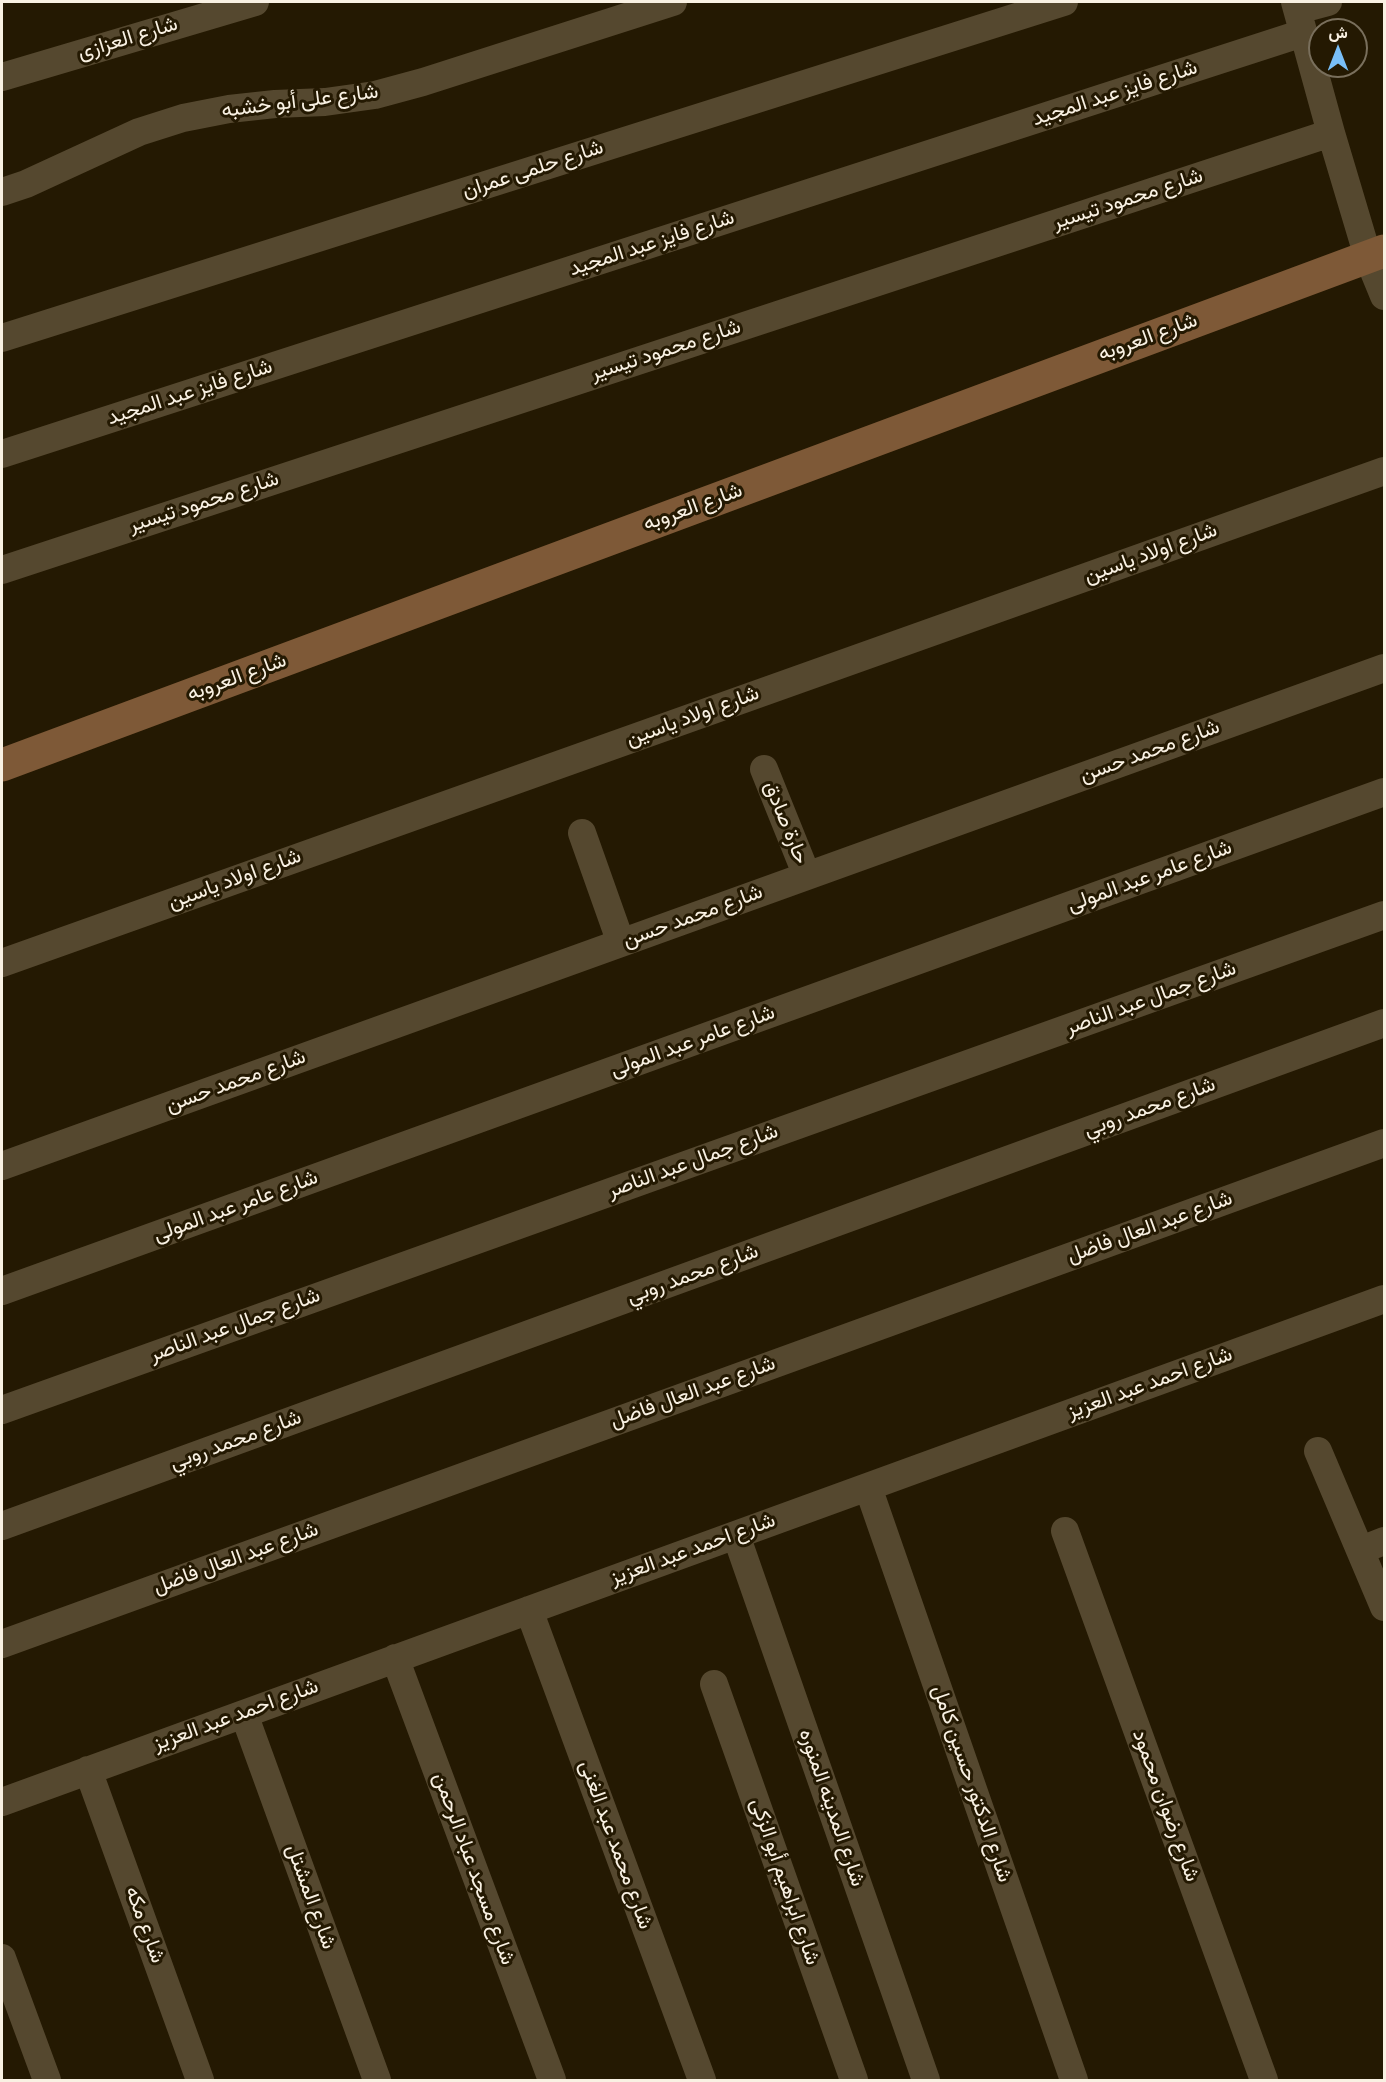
<!DOCTYPE html>
<html>
<head>
<meta charset="utf-8">
<style>
	body { margin:0 }
	#map { position:relative; width:1386px; height:2082px; overflow:hidden; background:#241902; font-family:"Titillium Web",Vazirmatn,sans-serif }
	canvas { display:block }
	.frame { position:absolute; inset:0; border:3px solid #f9f1e3; pointer-events:none }
	.north { position:absolute; left:1308px; top:18px; width:60px; height:60px; box-sizing:border-box; background:#241902; border:2px solid #796f5c; border-radius:50%; rotate:0deg; font-size:16px; font-weight:700; line-height:24px; text-align:center; color:#f9f1e3 }
	.north::after { content:''; display:block; margin:auto; width:21px; height:27px; background:#79bff8; clip-path:polygon(50% 0,100% 100%,50% 72%,0 100%) }
</style>
</head>
<body>
<div id="map">
<canvas width="1386" height="2082"></canvas>
<div class="frame"></div>
<div class="north">ش</div>
</div>
<script>
const ctx = document.querySelector('canvas').getContext('2d');
ctx.lineJoin = 'round';
function shape(rows) {
  const path = new Path2D();
  for (const r of rows) {
    path.moveTo(r[0], r[1]);
    for (let i = 2; i < r.length; i += 2) path.lineTo(r[i], r[i + 1]);
  }
  return path;
}
function strokePath(path, color, width, dash) {
  ctx.strokeStyle = color;
  ctx.lineWidth = width;
  ctx.lineCap = dash ? 'butt' : 'round';
  ctx.setLineDash(dash || []);
  ctx.stroke(path);
}
function write(font, color, halo, rows, align = 'center') {
  ctx.font = font + ' "Titillium Web",Vazirmatn,sans-serif';
  ctx.lineWidth = 6;
  ctx.setLineDash([]);
  ctx.textBaseline = 'middle';
  ctx.strokeStyle = halo;
  ctx.fillStyle = color;
  for (const [text, x, y, turn = 0] of rows) {
    ctx.save();
    ctx.translate(x, y);
    ctx.rotate((+turn || 0) * Math.PI / 180);
    ctx.textAlign = isNaN(turn) ? turn : align;
    if (halo) ctx.strokeText(text, 0, 0);
    ctx.fillText(text, 0, 0);
    ctx.restore();
  }
}
strokePath(shape([
	[1295,2,1331,133,1368,257,1384,296],
	[1298,10,1328,2],
	[2,77,255,2],
	[2,192,26,184,139,132,183,118,229,109,275,104,325,102,375,95,423,82,673,2],
	[2,338,1064,2],
	[2,454,1303,33],
	[2,570,1331,133],
	[764,769,807,876],
	[582,833,621,943],
	[2,963,1384,471],
	[2,1166,1384,668],
	[2,1291,1384,792],
	[2,1410,1384,915],
	[1318,1451,1384,1607],
	[868,1487,1074,2080],
	[2,1526,1384,1023],
	[1065,1531,1264,2080],
	[736,1535,926,2080],
	[1361,1550,1384,1541],
	[529,1610,702,2080],
	[2,1644,1384,1143],
	[395,1658,552,2080],
	[714,1684,854,2080],
	[244,1714,377,2080],
	[88,1770,200,2080],
	[2,1802,1384,1299],
	[2,1958,47,2080]
]), '#55482f', 28);
strokePath(shape([
	[2,765,1384,251]
]), '#7e5937', 33);
write('21px', '#f9f1e3', '#241902', [
	["شارع العزازى",128,39,-17],
	["شارع فايز عبد المجيد",1115,94,-18],
	["شارع على أبو خشبه",300,102,-7],
	["شارع حلمى عمران",533,170,-18],
	["شارع محمود تيسير",1128,200,-18],
	["شارع فايز عبد المجيد",652,244,-18],
	["شارع العروبه",1148,338,-20],
	["شارع محمود تيسير",666,351,-18],
	["شارع فايز عبد المجيد",190,393,-18],
	["شارع محمود تيسير",204,503,-18],
	["شارع العروبه",693,508,-20],
	["شارع اولاد ياسين",1151,554,-20],
	["شارع العروبه",237,678,-20],
	["شارع اولاد ياسين",693,717,-20],
	["شارع محمد حسن",1150,752,-20],
	["حارة صادق",785,823,68],
	["شارع عامر عبد المولى",1150,877,-20],
	["شارع اولاد ياسين",235,880,-20],
	["شارع محمد حسن",693,917,-20],
	["شارع جمال عبد الناصر",1151,999,-20],
	["شارع عامر عبد المولى",693,1042,-20],
	["شارع محمد حسن",236,1082,-20],
	["شارع محمد روبي",1150,1108,-20],
	["شارع جمال عبد الناصر",693,1162,-20],
	["شارع عامر عبد المولى",236,1207,-20],
	["شارع عبد العال فاضل",1150,1228,-20],
	["شارع محمد روبي",693,1275,-20],
	["شارع جمال عبد الناصر",235,1326,-20],
	["شارع احمد عبد العزيز",1150,1384,-20],
	["شارع عبد العال فاضل",693,1393,-20],
	["شارع محمد روبي",236,1441,-20],
	["شارع احمد عبد العزيز",693,1550,-20],
	["شارع عبد العال فاضل",236,1559,-20],
	["شارع احمد عبد العزيز",236,1716,-20],
	["شارع الدكتور حسين كامل",971,1784,71],
	["شارع رضوان محمود",1165,1806,70],
	["شارع المدينه المنوره",831,1808,71],
	["شارع محمد عبد الغنى",615,1845,70],
	["شارع مسجد عباد الرحمن",473,1869,70],
	["شارع ابراهيم أبو الزكى",784,1882,71],
	["شارع المشتل",310,1897,70],
	["شارع مكه",144,1925,70]
]);
</script>
</body>
</html>
